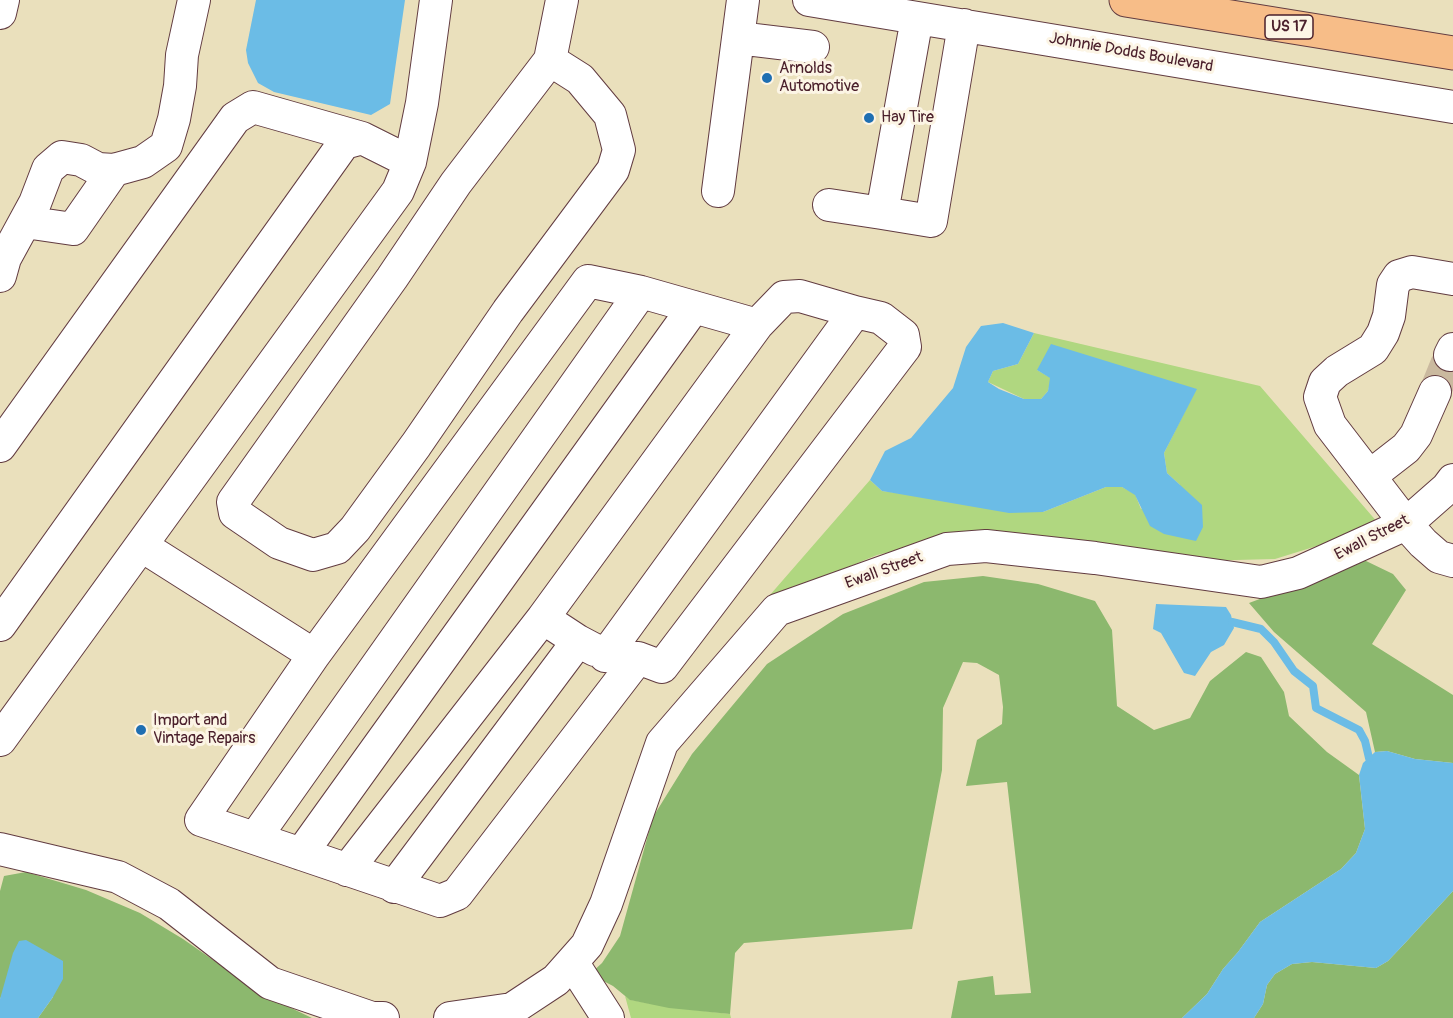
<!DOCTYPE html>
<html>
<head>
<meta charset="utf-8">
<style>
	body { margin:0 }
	canvas { display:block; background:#eae0bc }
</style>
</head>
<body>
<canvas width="1453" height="1018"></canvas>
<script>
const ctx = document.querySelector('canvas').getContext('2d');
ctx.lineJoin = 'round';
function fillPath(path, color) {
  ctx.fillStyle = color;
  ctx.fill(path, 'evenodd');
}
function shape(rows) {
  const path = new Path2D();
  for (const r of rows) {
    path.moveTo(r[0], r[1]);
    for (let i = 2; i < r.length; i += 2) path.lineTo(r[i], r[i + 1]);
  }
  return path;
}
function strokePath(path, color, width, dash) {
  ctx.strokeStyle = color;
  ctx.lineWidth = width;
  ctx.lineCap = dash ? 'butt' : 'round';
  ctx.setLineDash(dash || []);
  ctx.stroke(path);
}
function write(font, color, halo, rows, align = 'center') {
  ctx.font = font + ' Pangolin,sans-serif';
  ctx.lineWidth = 6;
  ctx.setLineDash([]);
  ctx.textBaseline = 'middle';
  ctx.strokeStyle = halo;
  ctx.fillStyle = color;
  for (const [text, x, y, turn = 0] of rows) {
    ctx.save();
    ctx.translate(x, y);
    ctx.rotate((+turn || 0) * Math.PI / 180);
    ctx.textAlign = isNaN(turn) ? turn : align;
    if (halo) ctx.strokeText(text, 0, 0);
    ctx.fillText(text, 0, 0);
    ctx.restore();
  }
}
fillPath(shape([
	[1034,333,1260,386,1378,523,1349,536,1275,559,1197,561,1084,541,969,534,877,555,798,588,756,611,870,480,882,491,1043,512,1106,487,1122,487,1135,494,1141,509,1180,485,1167,473,1164,453,1196,389,1037,370,1051,378,1048,391,1041,399,1024,399,988,382,993,371,1018,364],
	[625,996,631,1000,669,1007,730,1014,731,1018,631,1018]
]), '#b0d780');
fillPath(shape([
	[1364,560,1393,574,1406,590,1372,644,1453,695,1453,763,1415,759,1387,751,1375,752,1366,712,1274,632,1249,603],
	[983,576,1038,584,1095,601,1112,630,1117,706,1154,730,1190,718,1210,681,1246,652,1261,657,1284,692,1289,716,1327,752,1359,775,1365,829,1356,853,1341,869,1260,922,1238,952,1223,969,1207,994,1182,1018,951,1018,958,981,993,976,995,995,1031,993,1007,782,966,786,977,740,1002,724,1003,707,999,675,977,663,963,662,943,708,942,770,912,929,744,943,735,953,730,1014,669,1008,630,1000,613,986,590,974,602,963,620,936,653,817,692,754,767,664,843,614,924,582],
	[26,872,86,890,140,913,183,939,262,994,312,1018,38,1018,53,997,2,995,0,999,0,891,4,876],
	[1453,891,1453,1018,1254,1018,1263,1004,1267,985,1275,974,1292,964,1312,962,1376,968,1388,961,1406,942]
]), '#8cb86e');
fillPath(shape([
	[256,0,405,0,390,104,371,115,274,92,258,83,248,63,246,50],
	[1003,323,1034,333,1018,364,993,371,988,382,999,389,1024,399,1041,399,1048,391,1050,378,1037,370,1051,344,1197,389,1164,453,1167,473,1202,505,1203,527,1196,541,1164,534,1150,526,1135,495,1122,487,1106,487,1043,512,1009,513,882,491,870,480,885,451,911,438,953,388,966,347,981,326],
	[1156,604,1226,607,1231,615,1234,628,1224,645,1211,652,1195,676,1184,673,1161,633,1153,629],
	[1387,751,1415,759,1453,763,1453,891,1406,942,1388,961,1376,968,1312,962,1292,964,1275,974,1267,985,1263,1004,1254,1018,1182,1018,1207,994,1223,969,1238,952,1260,922,1341,869,1356,853,1365,829,1359,775,1363,763,1375,752],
	[26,940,63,961,63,979,53,997,38,1018,0,1018,0,999,13,953,19,941]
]), '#6bbce6');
strokePath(shape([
	[1232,622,1261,629,1274,642,1294,671,1313,686,1316,708,1359,730,1365,741,1369,758]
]), '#6bbce6', 8);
strokePath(shape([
	[1435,392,1450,355]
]), '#cab99f', 32, [32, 16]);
const minor = shape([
	[809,0,1453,107],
	[0,13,3,0],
	[917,18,882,213,931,221,964,25],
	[738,38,813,47],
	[550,60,580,79,610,115,619,150,613,170,508,311,416,445,355,529,337,548,313,555,279,543,235,513,233,502,392,278,456,183,550,60,562,0],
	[718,191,743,0],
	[829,205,882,213],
	[25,222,73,229,114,170],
	[0,276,5,258,35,203,48,169,62,157,81,160,98,169,114,170,143,162,166,146,174,119,180,86,182,55,194,0],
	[1453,279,1412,272,1399,276,1393,285,1389,316,1383,333,1373,349,1337,371,1325,382,1320,397,1330,425,1406,524,1423,543,1439,557,1453,561],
	[1450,355,1453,349],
	[0,446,235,118,253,107,362,138],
	[1370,476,1406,448,1416,435,1435,392],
	[142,546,314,655,201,820,440,901,457,894,638,658,605,656,855,312,800,296,784,297,757,325,641,292,588,281,314,655],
	[543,618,757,325],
	[0,625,344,143,362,138,410,162],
	[638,658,662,667,905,347,903,335,881,318,855,312],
	[0,740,398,191,410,162,422,103,436,0],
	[255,838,641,292],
	[0,849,118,877,169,904,270,983,372,1018,383,1018],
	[301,854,694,307],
	[347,870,543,618,578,641],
	[394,887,578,641,595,650],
	[572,962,608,1018],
	[450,1018,512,1009,556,980,587,945,606,904,662,743,777,610,947,549,986,546,1095,558,1261,582,1298,573,1406,524,1447,488,1453,480]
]);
const highway = shape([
	[1126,0,1453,53]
]);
strokePath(minor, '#623c41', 34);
strokePath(highway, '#623c41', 35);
strokePath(minor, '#fff', 32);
strokePath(highway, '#f7bd88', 33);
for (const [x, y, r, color] of [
	[767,78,6,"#1f6fb2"],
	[869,118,6,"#1f6fb2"],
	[141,730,6,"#1f6fb2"]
]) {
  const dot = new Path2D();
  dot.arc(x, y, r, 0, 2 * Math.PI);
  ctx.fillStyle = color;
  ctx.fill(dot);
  strokePath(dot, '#fcf5e5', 2);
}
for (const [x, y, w] of [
	[1289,27,48]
]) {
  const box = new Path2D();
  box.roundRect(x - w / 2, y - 12, w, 24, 4.5);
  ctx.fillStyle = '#fcf5e5';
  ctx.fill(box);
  strokePath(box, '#4a1f2b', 1.5);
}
write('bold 15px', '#4a1f2b', null, [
	["US 17",1289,27]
]);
write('16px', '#4a1f2b', '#fcf5e5', [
	["Johnnie Dodds Boulevard",1131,53,10],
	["Ewall Street",1372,538,-27],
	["Ewall Street",884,571,-20]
]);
write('16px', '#4a1f2b', '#fcf5e5', [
	["Arnolds",779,69],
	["Automotive",779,87],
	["Hay Tire",881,118],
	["Import and",153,721],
	["Vintage Repairs",153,739]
], 'left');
</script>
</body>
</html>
